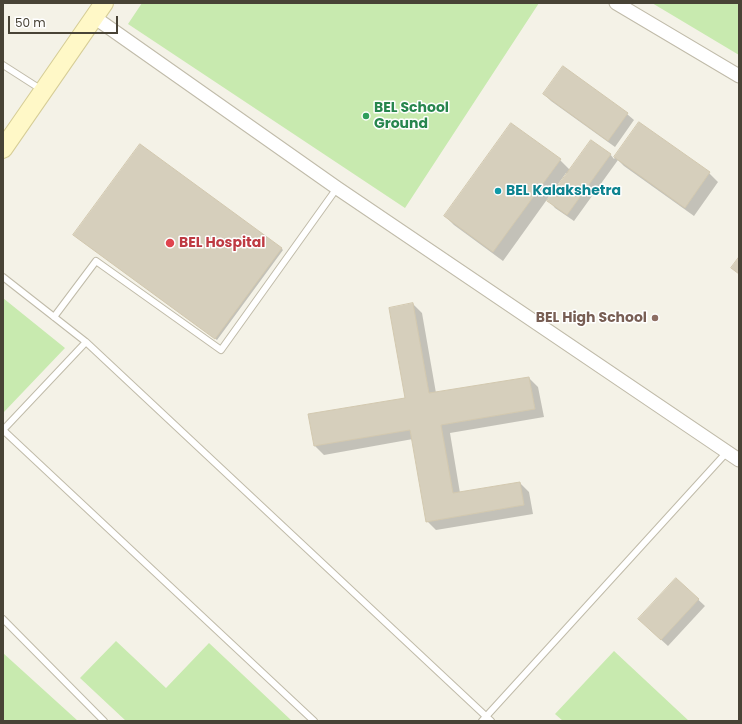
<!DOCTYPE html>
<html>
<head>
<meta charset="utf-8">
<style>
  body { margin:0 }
  #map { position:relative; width:742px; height:724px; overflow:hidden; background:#f4f2e7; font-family:Poppins,sans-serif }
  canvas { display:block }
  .frame { position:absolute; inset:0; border:4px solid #484336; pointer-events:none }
  .scale { position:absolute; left:8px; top:16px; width:110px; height:18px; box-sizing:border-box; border:2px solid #484336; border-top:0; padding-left:5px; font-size:12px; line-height:14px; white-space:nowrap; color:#484336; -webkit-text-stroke:3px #fff; paint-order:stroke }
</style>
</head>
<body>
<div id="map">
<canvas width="742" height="724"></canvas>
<div class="frame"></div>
<div class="scale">50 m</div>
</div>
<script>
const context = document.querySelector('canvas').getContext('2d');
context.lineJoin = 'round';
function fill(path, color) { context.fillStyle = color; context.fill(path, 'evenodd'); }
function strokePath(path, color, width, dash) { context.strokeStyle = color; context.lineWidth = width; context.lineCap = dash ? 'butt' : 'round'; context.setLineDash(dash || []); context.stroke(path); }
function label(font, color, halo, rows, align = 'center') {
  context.font = font + ' Poppins,sans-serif'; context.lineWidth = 3; context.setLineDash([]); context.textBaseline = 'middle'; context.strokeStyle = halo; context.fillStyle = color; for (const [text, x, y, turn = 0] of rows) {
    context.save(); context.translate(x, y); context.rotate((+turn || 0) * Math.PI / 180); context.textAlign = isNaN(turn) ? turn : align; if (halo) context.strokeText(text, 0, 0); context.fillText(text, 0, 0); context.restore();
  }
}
const green = new Path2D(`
  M 142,3 L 539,3 L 405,208 L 128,24 Z
  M 652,3 L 739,3 L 739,55 Z
  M 3,298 L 65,348 L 3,413 Z
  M 116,641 L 166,688 L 209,643 L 292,721 L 126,721 L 80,678 Z
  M 614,651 L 689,721 L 563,721 L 555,714 Z
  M 3,653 L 78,721 L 3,721 Z`);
const shadow = new Path2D(`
  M 544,94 L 627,114 L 634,120 L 615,147 L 551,101 Z
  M 639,123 L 709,173 L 718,182 L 694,216 L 624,166 L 618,160 L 574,221 L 555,208 L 549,201 L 568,174 L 566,173 L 503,261 L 454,225 L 445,216 L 560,160 L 570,170 L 610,154 L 614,159 Z
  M 76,237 L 281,248 L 283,250 L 217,340 Z
  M 413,304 L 422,313 L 436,393 L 529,378 L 538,387 L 544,417 L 450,433 L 460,493 L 520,483 L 529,492 L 533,514 L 436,530 L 427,521 L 413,439 L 324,455 L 315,446 L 406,398 Z
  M 676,579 L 705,606 L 668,646 L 646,626 Z`);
const building = new Path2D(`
  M 563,66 L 628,113 L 608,141 L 543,94 Z
  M 639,122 L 710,172 L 685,208 L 614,157 Z
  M 511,123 L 561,159 L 493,252 L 444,216 Z
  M 591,140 L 611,154 L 567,215 L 547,201 Z
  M 140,144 L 282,248 L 215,339 L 73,235 Z
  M 739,257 L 739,274 L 731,268 Z
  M 413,303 L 429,393 L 529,377 L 535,409 L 441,425 L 453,493 L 520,482 L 524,505 L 426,522 L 410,430 L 314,446 L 308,414 L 405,398 L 389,308 Z
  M 676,578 L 699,599 L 661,640 L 638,619 Z`);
const lane = new Path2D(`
  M 3,65 L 42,90
  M 3,277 L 86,342 L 491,721
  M 54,317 L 96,261 L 221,350 L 337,188
  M 3,430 L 314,721
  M 3,430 L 86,342
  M 3,619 L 104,721
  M 482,721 L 727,452`);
const street = new Path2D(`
  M 616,3 L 739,76
  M 94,17 L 337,188 L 739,460`);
const secondary = new Path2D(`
  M 3,149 L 104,3`);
const markers = [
  [366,116,4,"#2e9e5b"],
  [498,191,4,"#0f9aa8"],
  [170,243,5,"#e0444e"],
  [655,318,4,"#8d6e63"]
];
const leisureNames = [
  ["BEL School",374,108],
  ["Ground",374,124]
];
const cultureNames = [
  ["BEL Kalakshetra",506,191]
];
const healthNames = [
  ["BEL Hospital",179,243]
];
const educationNames = [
  ["BEL High School",647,318]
];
fill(green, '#c8eaaf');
fill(shadow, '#0003');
fill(building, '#d6cfbc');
strokePath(building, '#d2c8af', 1);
strokePath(lane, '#c0bba9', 8);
strokePath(street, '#c0bba9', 15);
strokePath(secondary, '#d6cd96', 20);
strokePath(lane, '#fff', 6);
strokePath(street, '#fff', 13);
strokePath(secondary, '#fff8c7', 18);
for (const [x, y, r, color] of markers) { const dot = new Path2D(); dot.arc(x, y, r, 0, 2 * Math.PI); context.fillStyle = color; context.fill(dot); strokePath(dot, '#fff', 1.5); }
label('bold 14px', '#27864d', '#fff', leisureNames, 'left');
label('bold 14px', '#0d838f', '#fff', cultureNames, 'left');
label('bold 14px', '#be3a42', '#fff', healthNames, 'left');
label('bold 14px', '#785e54', '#fff', educationNames, 'right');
</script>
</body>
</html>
